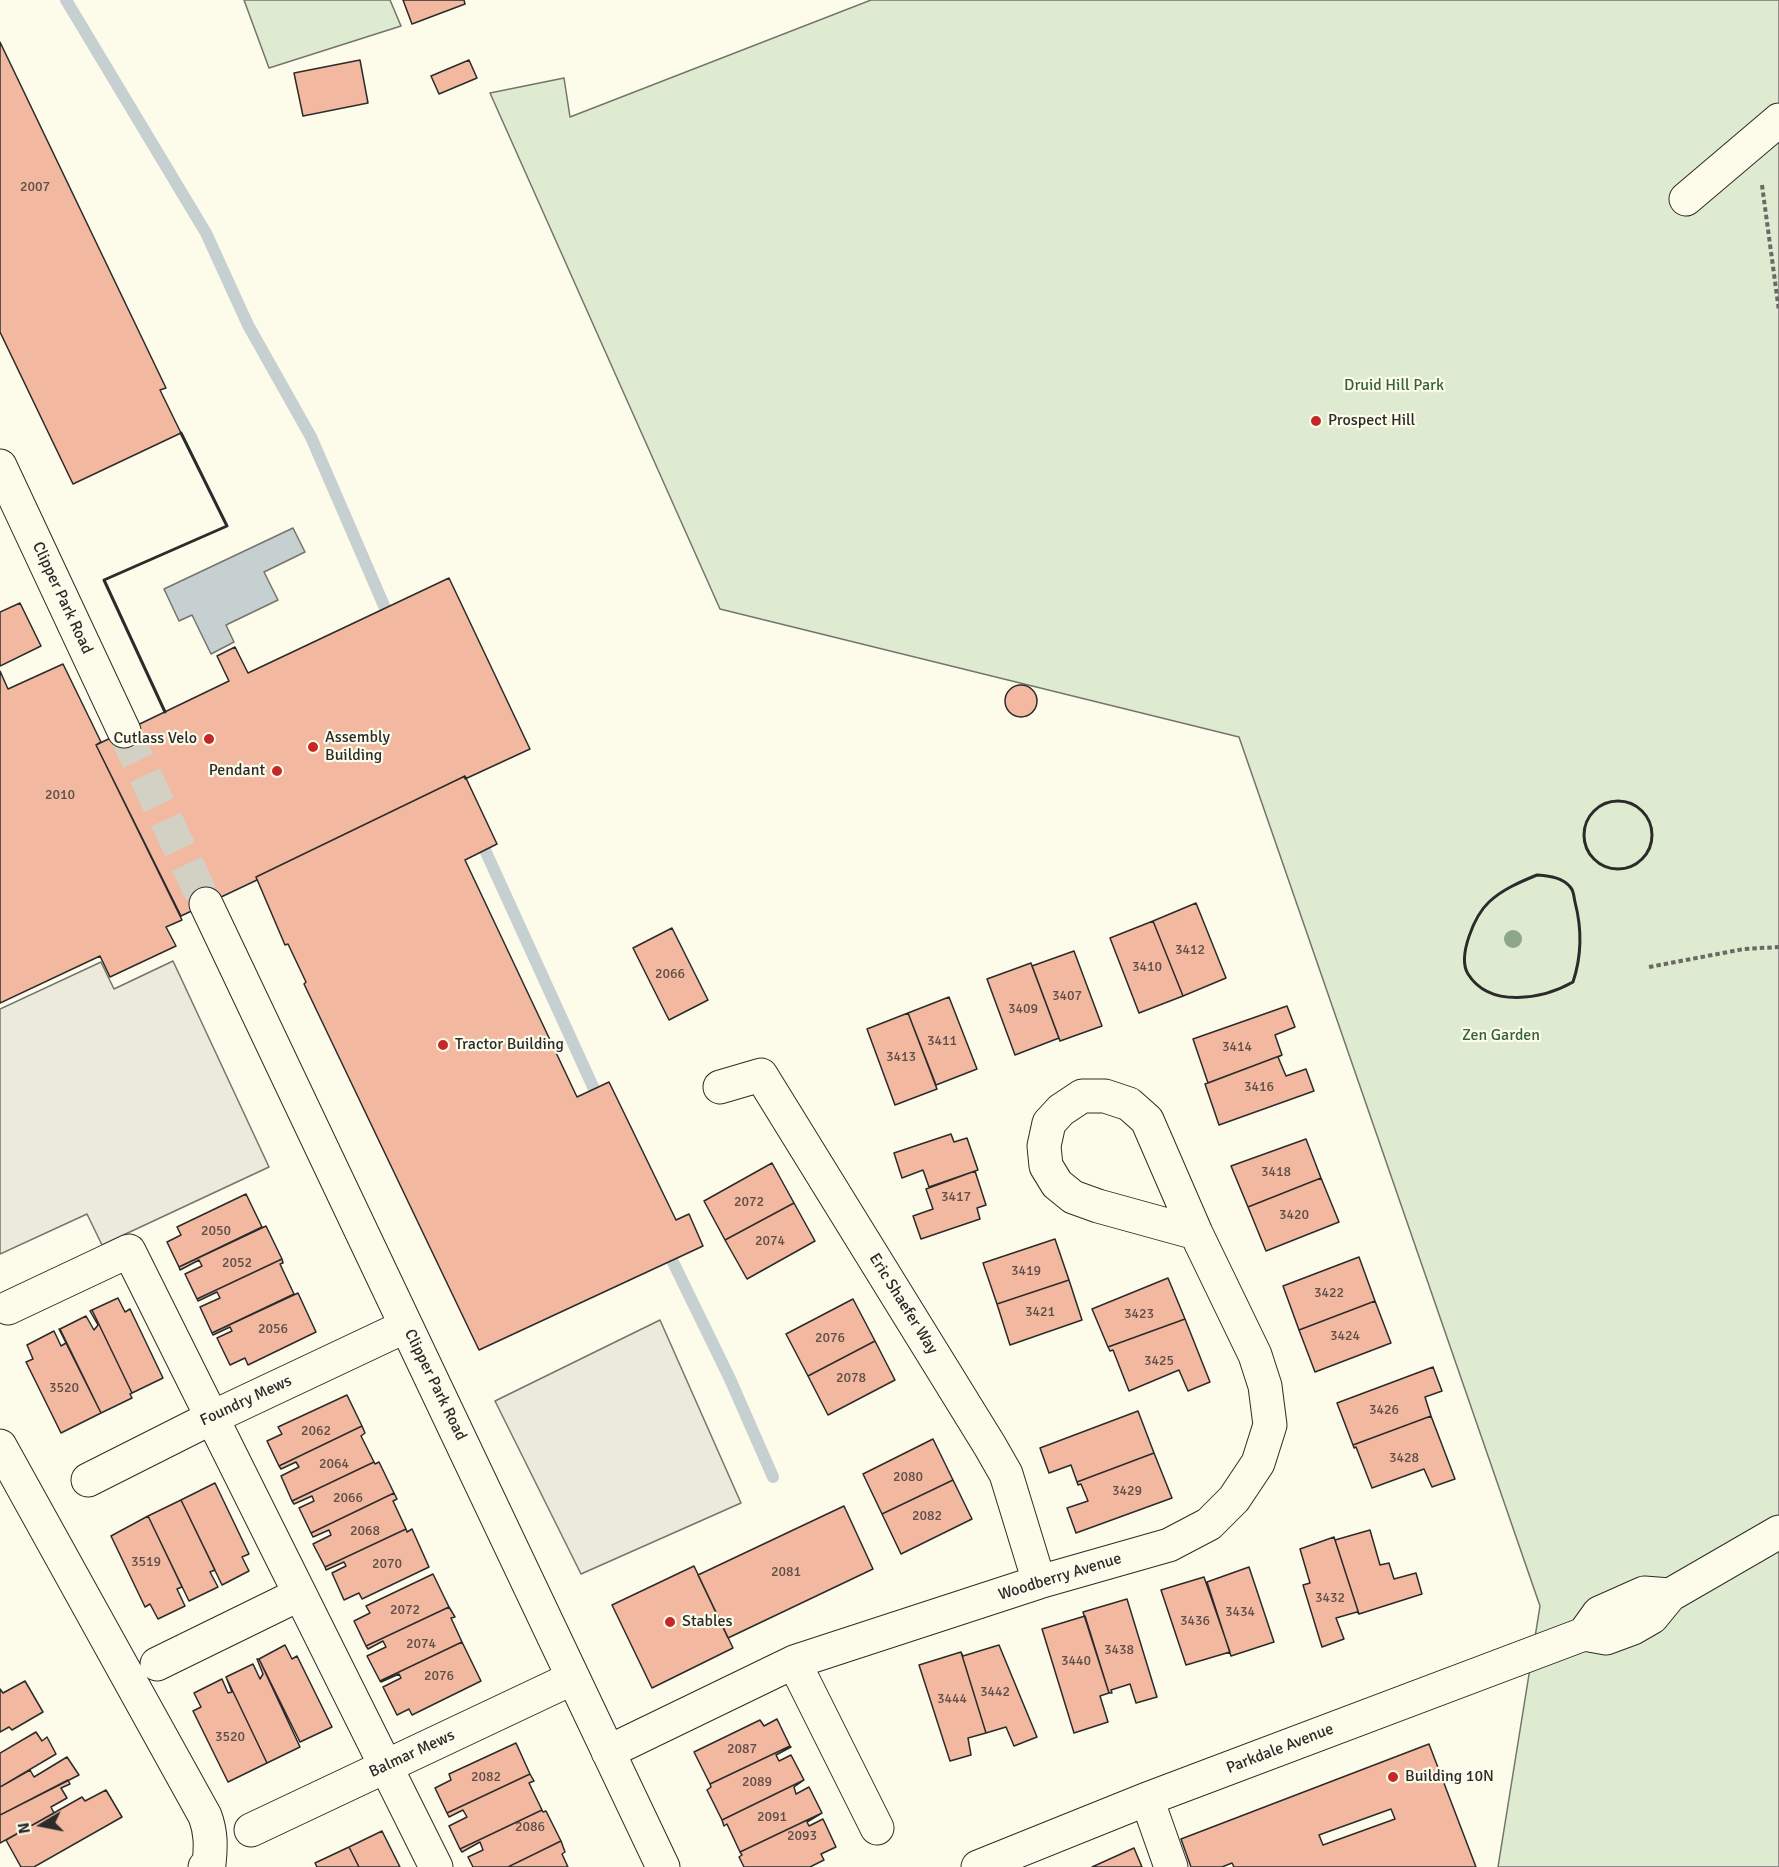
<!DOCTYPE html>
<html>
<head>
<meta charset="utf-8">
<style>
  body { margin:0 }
  #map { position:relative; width:1779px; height:1867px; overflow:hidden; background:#fdfbea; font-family:Signika,sans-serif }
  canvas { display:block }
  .north { position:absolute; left:12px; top:1795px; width:60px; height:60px; -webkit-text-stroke:4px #fdfbea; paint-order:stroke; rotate:260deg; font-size:16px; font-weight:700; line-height:24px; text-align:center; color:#2b2b2b }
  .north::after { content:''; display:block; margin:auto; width:21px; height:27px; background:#2b2b2b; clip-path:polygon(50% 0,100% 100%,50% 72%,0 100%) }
</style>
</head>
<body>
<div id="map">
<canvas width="1779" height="1867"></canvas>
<div class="north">N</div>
</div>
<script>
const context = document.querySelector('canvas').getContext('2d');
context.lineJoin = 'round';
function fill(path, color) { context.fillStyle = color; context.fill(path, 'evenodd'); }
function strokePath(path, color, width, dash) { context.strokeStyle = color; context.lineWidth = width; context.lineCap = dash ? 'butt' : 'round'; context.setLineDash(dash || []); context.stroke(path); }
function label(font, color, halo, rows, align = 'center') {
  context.font = font + ' Signika,sans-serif'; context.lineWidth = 4.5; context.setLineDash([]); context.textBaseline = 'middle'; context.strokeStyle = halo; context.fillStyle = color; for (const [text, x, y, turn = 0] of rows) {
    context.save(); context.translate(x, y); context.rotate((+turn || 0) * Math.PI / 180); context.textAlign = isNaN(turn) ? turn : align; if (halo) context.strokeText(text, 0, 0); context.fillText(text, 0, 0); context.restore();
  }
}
const green = new Path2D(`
  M 244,0 L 390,0 L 401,26 L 269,68 Z
  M 871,0 L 1779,0 L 1779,1867 L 1498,1867 L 1540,1606 L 1239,737 L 720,609 L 490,93 L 564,78 L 570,117 Z`);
const parking = new Path2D(`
  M 173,961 L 269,1167 L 102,1245 L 87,1214 L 0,1254 L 0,1009 L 101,962 L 114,989 Z
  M 660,1320 L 741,1503 L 581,1574 L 495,1401 Z`);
const water = new Path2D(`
  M 293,528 L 305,552 L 264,572 L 278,600 L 226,625 L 234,642 L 211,654 L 192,615 L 179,621 L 164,589 Z`);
const stream = new Path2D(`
  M 66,0 L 206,233 L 248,325 L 311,437 L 385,608
  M 485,850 L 594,1089
  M 672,1260 L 730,1379 L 773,1477`);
const building = new Path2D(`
  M 403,0 L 464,0 L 465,4 L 412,24 Z
  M 0,42 L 166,388 L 160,390 L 181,433 L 73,484 L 0,332 Z
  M 360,60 L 368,103 L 303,116 L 294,73 Z
  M 469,60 L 477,78 L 439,94 L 431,76 Z
  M 449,578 L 530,749 L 465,779 L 465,776 L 256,877 L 257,880 L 181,916 L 96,745 L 229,681 L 217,656 L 235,647 L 248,673 Z
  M 20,603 L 41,646 L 0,666 L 0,612 Z
  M 63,664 L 101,742 L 96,745 L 182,920 L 166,927 L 176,946 L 110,977 L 100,956 L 0,1003 L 0,671 L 8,689 Z
  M1005 701a16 16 0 1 1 32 0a16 16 0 1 1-32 0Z
  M 465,776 L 497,844 L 465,860 L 577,1097 L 609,1082 L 676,1220 L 689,1214 L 703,1246 L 479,1350 L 304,984 L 306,982 L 288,944 L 285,945 L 256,877 Z
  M 1196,903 L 1226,978 L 1183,996 L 1153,921 Z
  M 1153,921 L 1183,996 L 1139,1013 L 1110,938 Z
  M 672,928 L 708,1000 L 669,1020 L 633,948 Z
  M 1074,951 L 1102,1026 L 1060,1041 L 1032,966 Z
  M 1031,963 L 1059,1038 L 1015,1055 L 987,979 Z
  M 949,997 L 977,1069 L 936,1085 L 908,1013 Z
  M 1287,1006 L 1295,1027 L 1275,1035 L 1282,1055 L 1208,1083 L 1193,1039 Z
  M 908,1013 L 937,1089 L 895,1105 L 867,1029 Z
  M 1282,1055 L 1278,1057 L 1286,1076 L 1306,1069 L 1314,1091 L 1219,1125 L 1205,1084 Z
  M 951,1134 L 954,1142 L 967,1138 L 978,1170 L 929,1187 L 923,1170 L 902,1178 L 894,1153 Z
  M 1306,1139 L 1321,1178 L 1248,1207 L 1231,1166 Z
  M 772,1163 L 794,1203 L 725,1240 L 704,1201 Z
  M 975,1171 L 986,1205 L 977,1208 L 980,1219 L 921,1239 L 913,1216 L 933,1209 L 926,1189 Z
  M 1321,1178 L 1339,1222 L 1266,1251 L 1248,1207 Z
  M 246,1194 L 262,1227 L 179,1267 L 167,1242 L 181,1235 L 177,1227 Z
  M 794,1203 L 815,1241 L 747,1279 L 725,1240 Z
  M 266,1226 L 282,1259 L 197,1299 L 185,1274 L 202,1266 L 199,1260 L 180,1270 L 179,1267 Z
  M 1055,1239 L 1069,1280 L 997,1304 L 983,1263 Z
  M 1359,1257 L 1375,1301 L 1299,1330 L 1283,1286 Z
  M 282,1259 L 283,1263 L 280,1264 L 294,1294 L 212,1333 L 200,1307 L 220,1298 L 217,1292 L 198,1301 L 197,1299 Z
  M 1168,1278 L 1185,1319 L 1108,1347 L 1092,1309 Z
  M 1069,1280 L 1082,1320 L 1010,1345 L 997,1304 Z
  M 298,1293 L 316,1332 L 248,1365 L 245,1358 L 230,1365 L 217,1338 L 232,1331 L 230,1327 L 213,1335 L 212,1333 Z
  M 118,1298 L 125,1312 L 130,1309 L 163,1378 L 132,1393 L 92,1310 Z
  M 853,1299 L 875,1341 L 808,1376 L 786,1334 Z
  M 1375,1301 L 1391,1343 L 1315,1372 L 1299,1330 Z
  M 92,1310 L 132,1393 L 130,1394 L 132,1398 L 101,1413 L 60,1329 L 86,1316 L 94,1330 L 98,1325 L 90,1311 Z
  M 1185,1319 L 1210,1382 L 1188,1391 L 1179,1370 L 1129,1391 L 1113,1350 L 1110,1351 L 1108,1347 Z
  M 59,1329 L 101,1413 L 61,1433 L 26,1362 L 33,1359 L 27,1345 L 54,1331 L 61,1346 L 66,1343 Z
  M 875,1341 L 895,1380 L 828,1415 L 808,1376 Z
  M 1433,1367 L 1442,1391 L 1425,1397 L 1431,1416 L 1353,1445 L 1337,1403 Z
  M 347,1395 L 362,1426 L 279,1466 L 267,1441 L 282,1434 L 278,1427 Z
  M 1138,1411 L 1154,1453 L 1077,1482 L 1071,1465 L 1049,1473 L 1040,1448 Z
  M 1431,1416 L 1455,1479 L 1432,1487 L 1424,1469 L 1372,1488 L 1356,1447 L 1354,1448 L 1353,1445 Z
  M 362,1426 L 365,1433 L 361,1436 L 374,1462 L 292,1501 L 281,1476 L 299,1467 L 296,1462 L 281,1469 L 279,1466 Z
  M 933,1439 L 953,1480 L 882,1514 L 863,1474 Z
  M 1154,1453 L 1172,1498 L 1076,1533 L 1067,1508 L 1088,1501 L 1081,1484 L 1078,1485 L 1077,1482 Z
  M 374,1462 L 375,1464 L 379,1462 L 394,1493 L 311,1533 L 299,1508 L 314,1501 L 312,1496 L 294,1504 L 292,1501 Z
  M 953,1480 L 972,1519 L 901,1554 L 882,1514 Z
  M 215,1483 L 249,1554 L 242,1557 L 249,1571 L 222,1585 L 181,1500 Z
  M 394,1493 L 397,1499 L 393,1501 L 406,1529 L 325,1567 L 313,1544 L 331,1535 L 329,1530 L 313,1537 L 311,1533 Z
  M 181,1500 L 215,1570 L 210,1572 L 218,1587 L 189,1601 L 148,1516 Z
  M 844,1506 L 873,1569 L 728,1638 L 698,1575 Z
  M 148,1516 L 182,1587 L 177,1589 L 185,1606 L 158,1619 L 150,1604 L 145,1607 L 111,1536 Z
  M 406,1529 L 407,1532 L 412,1529 L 429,1567 L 362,1599 L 359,1593 L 344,1600 L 332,1573 L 346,1566 L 344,1562 L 326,1570 L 325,1567 Z
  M 1370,1530 L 1380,1565 L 1389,1563 L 1394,1579 L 1416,1573 L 1422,1594 L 1359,1614 L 1335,1540 Z
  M 1334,1537 L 1359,1614 L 1357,1612 L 1336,1618 L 1344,1639 L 1322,1647 L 1303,1585 L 1310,1583 L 1300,1549 Z
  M 694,1566 L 733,1648 L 652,1688 L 612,1605 Z
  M 1249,1567 L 1274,1642 L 1231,1656 L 1207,1582 Z
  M 433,1574 L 449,1607 L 366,1646 L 354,1621 L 370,1613 L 366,1606 Z
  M 1204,1577 L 1230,1652 L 1186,1665 L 1161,1590 Z
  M 1127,1599 L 1157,1697 L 1136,1703 L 1130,1684 L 1111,1690 L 1112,1693 L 1109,1693 L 1083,1612 Z
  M 449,1607 L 455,1617 L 451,1618 L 462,1642 L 380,1681 L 367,1656 L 386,1647 L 383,1641 L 368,1649 L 366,1646 Z
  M 1085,1616 L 1109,1693 L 1100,1696 L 1108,1722 L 1074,1733 L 1042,1629 Z
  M 462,1642 L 481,1681 L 412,1715 L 409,1709 L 397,1715 L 383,1687 L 401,1678 L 399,1674 L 381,1682 L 380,1681 Z
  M 285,1645 L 292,1659 L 297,1656 L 332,1727 L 300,1742 L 259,1659 Z
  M 999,1645 L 1037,1737 L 1014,1746 L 1006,1727 L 986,1733 L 961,1652 L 963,1656 Z
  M 961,1652 L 986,1733 L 968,1738 L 971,1755 L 950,1761 L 919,1665 Z
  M 257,1659 L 259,1659 L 300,1747 L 267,1763 L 226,1677 L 253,1664 L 260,1679 L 263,1674 Z
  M 226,1677 L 267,1763 L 228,1782 L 193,1711 L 201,1707 L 194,1693 L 222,1679 L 228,1693 L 232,1692 Z
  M 25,1681 L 43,1712 L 12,1730 L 9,1727 L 0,1732 L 0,1689 L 3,1693 Z
  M 777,1719 L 790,1746 L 710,1784 L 694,1752 L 760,1720 L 764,1726 Z
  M 36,1732 L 42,1741 L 47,1737 L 56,1754 L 0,1787 L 0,1753 Z
  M 516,1743 L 530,1774 L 447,1813 L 435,1788 L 451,1780 L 449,1774 Z
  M 1429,1744 L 1476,1867 L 1234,1867 L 1232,1863 L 1222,1867 L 1191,1867 L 1181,1839 ZM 1391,1809 L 1395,1819 L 1323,1845 L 1319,1835 Z
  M 790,1746 L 791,1747 L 776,1755 L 779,1761 L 791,1755 L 804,1780 L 722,1820 L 707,1790 L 711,1787 L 710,1784 Z
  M 67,1757 L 79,1775 L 0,1815 L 0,1787 L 30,1770 L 34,1777 Z
  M 530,1774 L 534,1781 L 529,1783 L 542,1810 L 460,1849 L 449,1826 L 467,1817 L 463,1810 L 449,1817 L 447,1813 Z
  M 68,1780 L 70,1784 L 61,1788 L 67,1798 L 51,1807 L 54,1813 L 0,1843 L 0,1815 Z
  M 804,1780 L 794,1787 L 796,1794 L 809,1787 L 822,1813 L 740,1852 L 727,1824 L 724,1826 L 722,1820 Z
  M 106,1790 L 122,1817 L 34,1867 L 21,1867 L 6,1840 L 82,1797 L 85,1801 Z
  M 542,1810 L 543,1812 L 546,1811 L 561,1841 L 508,1867 L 473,1867 L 468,1857 L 483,1850 L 480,1842 L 462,1852 L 460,1849 Z
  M 822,1813 L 807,1822 L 809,1826 L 823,1819 L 836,1847 L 821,1854 L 824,1860 L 810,1867 L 744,1867 L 739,1857 L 742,1855 L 740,1852 Z
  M 382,1831 L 400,1867 L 359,1867 L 349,1847 Z
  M 561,1841 L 565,1852 L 562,1854 L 568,1867 L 508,1867 Z
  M 349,1847 L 359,1867 L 317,1867 L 315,1863 Z
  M 1134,1848 L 1142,1867 L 1092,1867 Z`);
const minorTunnel = new Path2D(`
  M 124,731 L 206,904`);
const path = new Path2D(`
  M 1762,185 L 1779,311
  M 1649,967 L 1744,949 L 1779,947`);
const minor = new Path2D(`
  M 1686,199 L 1779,120
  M 0,466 L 124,731
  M 206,904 L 663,1867
  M 720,1087 L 761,1075 L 990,1446 L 1006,1474 L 1039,1582
  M 8,1308 L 129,1251 L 436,1867
  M 0,1446 L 205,1816 C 211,1832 211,1846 209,1864 L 205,1867
  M 88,1480 L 213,1417 L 406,1326
  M 1584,1634 L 1599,1613 L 1644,1593 L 1670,1595 L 1779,1532
  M 1584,1634 L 1606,1638 L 1633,1628 L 1652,1617 L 1670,1595
  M 794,1662 L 877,1828
  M 157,1664 L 300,1594
  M 608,1752 L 794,1662 L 1039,1582 L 1169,1545 L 1209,1524 L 1234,1499 L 1258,1463 L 1270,1425 L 1265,1386 L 1255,1355 L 1196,1233 L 1147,1120 L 1129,1104 L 1105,1096 L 1082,1096 L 1061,1110 L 1049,1123 L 1044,1146 L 1046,1166 L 1057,1184 L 1073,1197 L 1098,1206 L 1196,1233
  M 1147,1799 L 1171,1867
  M 251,1830 L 573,1678
  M 978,1867 L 1147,1799 L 1584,1634`);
const wall = new Path2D(`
  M 165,712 L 104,580 L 227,526 L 181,433
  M1584 835a34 34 0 1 1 68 0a34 34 0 1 1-68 0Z
  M 1537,875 C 1549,876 1563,877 1571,888 C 1574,892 1574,898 1575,902 C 1582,929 1582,955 1573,982 C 1543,999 1490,1009 1468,974 C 1457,956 1475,915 1489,902 C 1503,889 1520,882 1537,875 Z`);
const trees = [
  [1513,939]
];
const markers = [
  [1316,421,6,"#c62828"],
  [209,739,6,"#c62828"],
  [313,747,6,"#c62828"],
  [277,771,6,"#c62828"],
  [443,1045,6,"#c62828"],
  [670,1622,6,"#c62828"],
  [1393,1777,6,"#c62828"]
];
const numberNames = [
  ["2007",35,187],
  ["2010",60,795],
  ["3412",1190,950],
  ["3410",1147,967],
  ["2066",670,974],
  ["3407",1067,996],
  ["3409",1023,1009],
  ["3411",942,1041],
  ["3414",1237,1047],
  ["3413",901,1057],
  ["3416",1259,1087],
  ["3418",1276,1172],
  ["3417",956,1197],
  ["2072",749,1202],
  ["3420",1294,1215],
  ["2050",216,1231],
  ["2074",770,1241],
  ["2052",237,1263],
  ["3419",1026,1271],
  ["3422",1329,1293],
  ["3421",1040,1312],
  ["3423",1139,1314],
  ["2056",273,1329],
  ["3424",1345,1336],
  ["2076",830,1338],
  ["3425",1159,1361],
  ["2078",851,1378],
  ["3520",64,1388],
  ["3426",1384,1410],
  ["2062",316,1431],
  ["3428",1404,1458],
  ["2064",334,1464],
  ["2080",908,1477],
  ["3429",1127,1491],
  ["2066",348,1498],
  ["2082",927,1516],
  ["2068",365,1531],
  ["3519",146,1562],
  ["2070",387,1564],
  ["2081",786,1572],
  ["3432",1330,1598],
  ["2072",405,1610],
  ["3434",1240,1612],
  ["3436",1195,1621],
  ["2074",421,1644],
  ["3438",1119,1650],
  ["3440",1076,1661],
  ["2076",439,1676],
  ["3442",995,1692],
  ["3444",952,1699],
  ["3520",230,1737],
  ["2087",742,1749],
  ["2082",486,1777],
  ["2089",757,1782],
  ["2091",772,1817],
  ["2086",530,1827],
  ["2093",802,1836]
];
const parkNames = [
  ["Druid Hill Park",1394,386],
  ["Zen Garden",1501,1036]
];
const poiNames = [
  ["Prospect Hill",1328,421],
  ["Assembly",325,738],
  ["Building",325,756],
  ["Cutlass Velo",197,739,"right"],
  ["Pendant",265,771,"right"],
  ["Tractor Building",455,1045],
  ["Stables",682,1622],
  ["Building 10N",1405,1777]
];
const streetNames = [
  ["Clipper Park Road",62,598,65],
  ["Eric Shaefer Way",903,1304,58],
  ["Clipper Park Road",435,1385,64],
  ["Foundry Mews",246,1401,-25],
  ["Woodberry Avenue",1060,1577,-17],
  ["Parkdale Avenue",1280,1749,-21],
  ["Balmar Mews",412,1754,-25]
];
fill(green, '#deebd1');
strokePath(green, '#74746e', 1.5);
fill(parking, '#eceadb');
strokePath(parking, '#74746e', 1.5);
fill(water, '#c7d0d0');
strokePath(water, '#74746e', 1.5);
strokePath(stream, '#c7d0d0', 12);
fill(building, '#f2b8a0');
strokePath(building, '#2b2b2b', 1.5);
strokePath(minorTunnel, '#d3d1c4', 33, [33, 16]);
strokePath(minor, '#2b2b2b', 35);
strokePath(path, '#6a6964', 4, [4.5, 3]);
strokePath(minor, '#fdfbea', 33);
strokePath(wall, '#2b2b2b', 3);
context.fillStyle = '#8ea78a';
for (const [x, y] of trees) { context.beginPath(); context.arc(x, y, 9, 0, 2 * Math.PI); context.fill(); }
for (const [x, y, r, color] of markers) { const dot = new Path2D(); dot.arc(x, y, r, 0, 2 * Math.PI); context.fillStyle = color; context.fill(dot); strokePath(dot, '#fdfbea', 2); }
label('14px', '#5d4e48', null, numberNames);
label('16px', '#34623c', '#fdfbea', parkNames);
label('16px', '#2b2b2b', '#fdfbea', poiNames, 'left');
label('16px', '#2b2b2b', '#fdfbea', streetNames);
</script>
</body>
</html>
